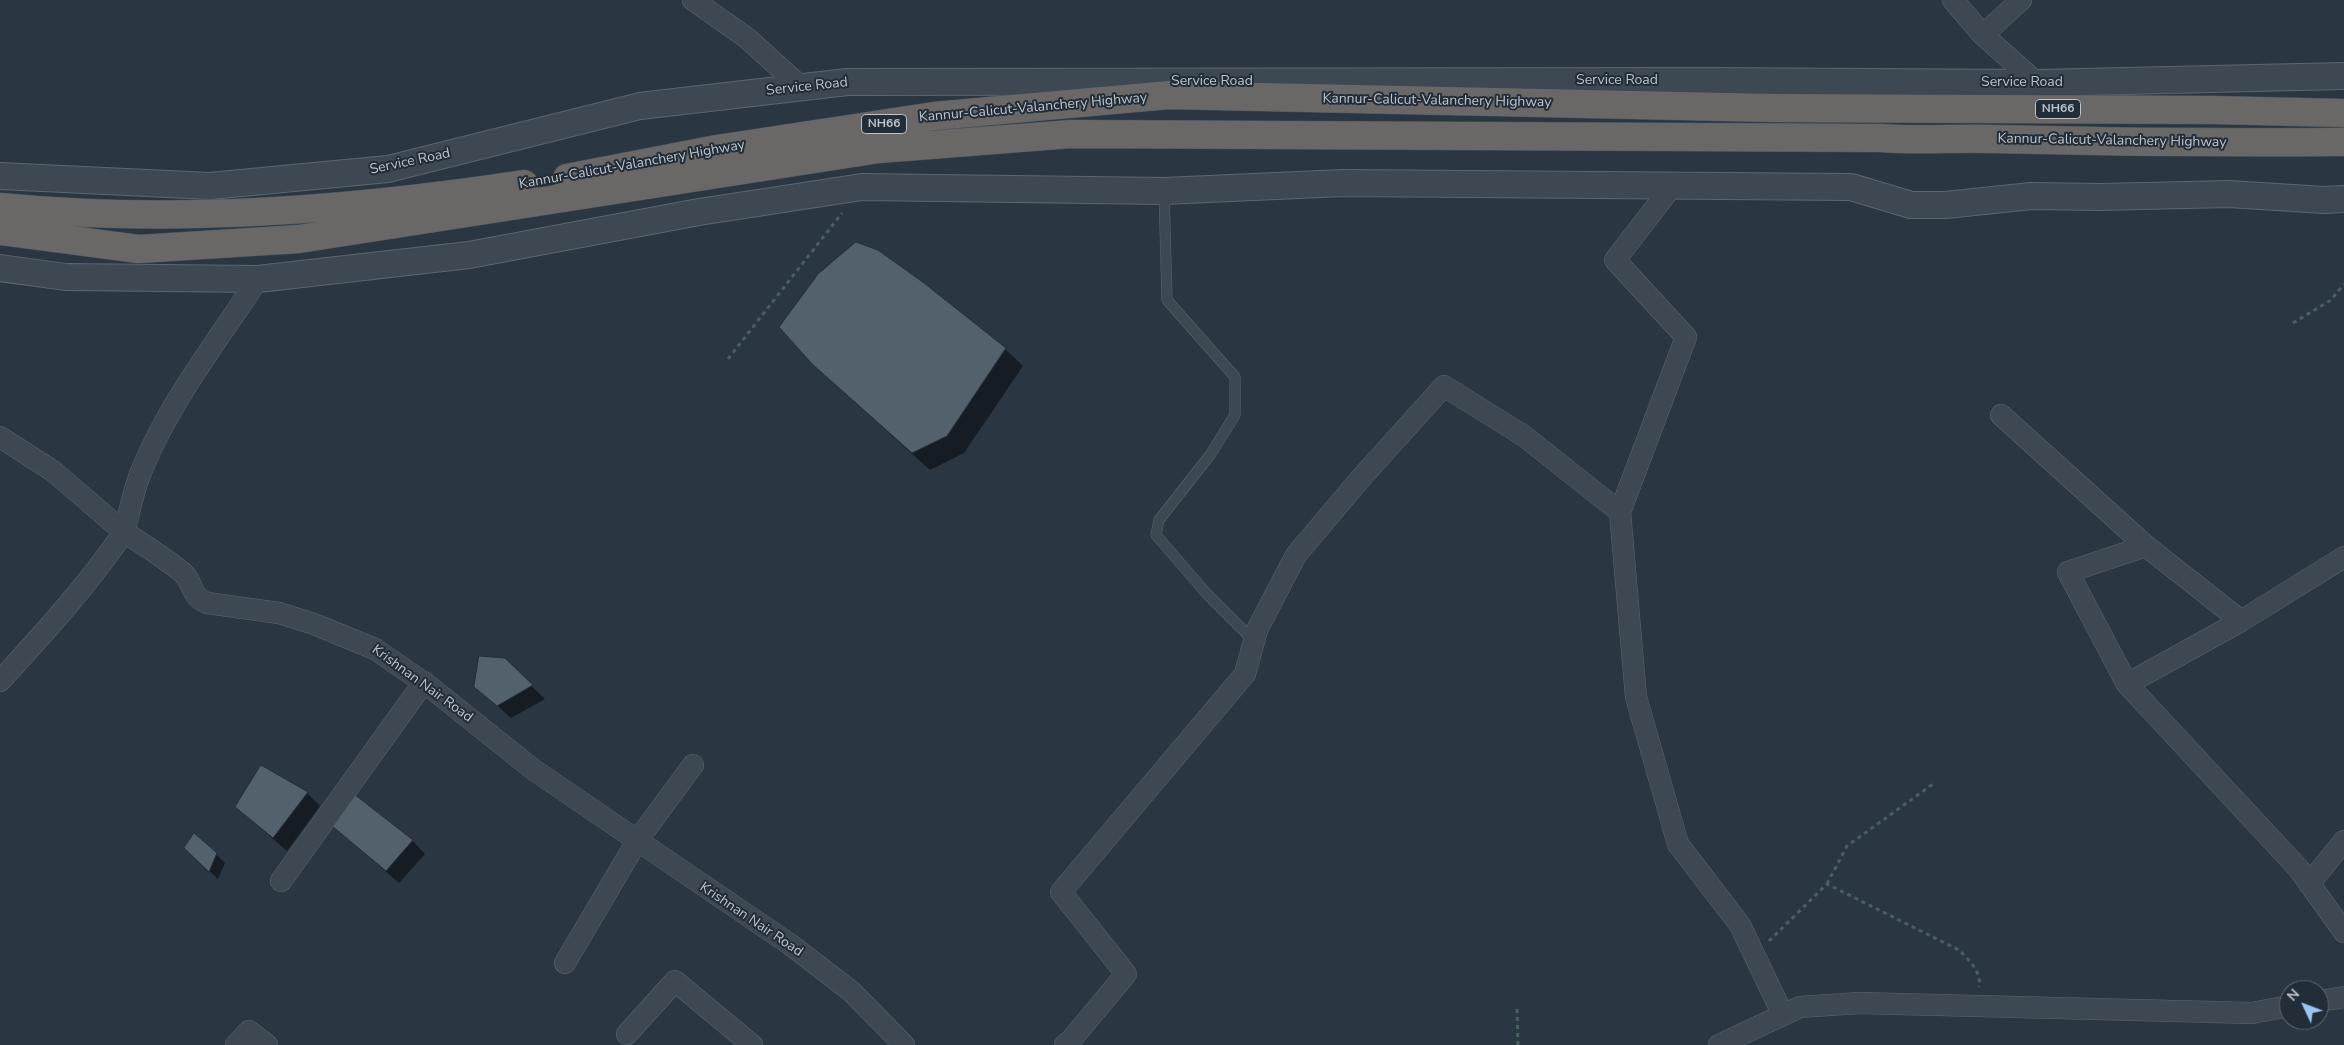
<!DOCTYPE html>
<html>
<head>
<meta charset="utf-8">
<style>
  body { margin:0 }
  #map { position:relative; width:2344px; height:1045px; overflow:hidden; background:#2a3642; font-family:"Nunito Sans",sans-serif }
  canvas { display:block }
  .north { position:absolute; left:2279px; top:980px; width:50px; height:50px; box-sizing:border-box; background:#222d38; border:1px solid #5f6973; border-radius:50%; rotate:313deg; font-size:14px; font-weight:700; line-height:20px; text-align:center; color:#bbc3cc }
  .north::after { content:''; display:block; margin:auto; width:18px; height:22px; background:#9bc4f1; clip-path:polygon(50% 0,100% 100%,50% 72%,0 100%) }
</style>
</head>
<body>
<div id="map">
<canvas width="2344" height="1045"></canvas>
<div class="north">N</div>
</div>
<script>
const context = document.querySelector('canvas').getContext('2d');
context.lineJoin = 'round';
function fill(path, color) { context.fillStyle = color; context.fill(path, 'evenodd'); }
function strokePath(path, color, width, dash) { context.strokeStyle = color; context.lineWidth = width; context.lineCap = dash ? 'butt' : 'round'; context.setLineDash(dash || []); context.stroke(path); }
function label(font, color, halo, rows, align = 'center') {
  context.font = font + ' "Nunito Sans",sans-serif'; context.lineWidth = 4; context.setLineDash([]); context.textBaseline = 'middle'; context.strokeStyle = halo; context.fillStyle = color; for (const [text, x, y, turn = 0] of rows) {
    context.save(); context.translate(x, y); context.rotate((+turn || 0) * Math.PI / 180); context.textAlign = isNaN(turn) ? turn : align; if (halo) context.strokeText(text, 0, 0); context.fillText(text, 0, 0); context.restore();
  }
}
const shadow = new Path2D(`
  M 924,284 L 1005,349 L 1023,366 L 964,453 L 930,470 L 831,381 Z
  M 504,659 L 545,699 L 511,718 L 475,686 Z
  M 307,793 L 320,806 L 287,851 L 236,807 Z
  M 333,826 L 412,840 L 425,854 L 399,883 Z
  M 216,854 L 225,863 L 218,879 L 194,857 Z`);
const building = new Path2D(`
  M 856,242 L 878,250 L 924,283 L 1006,348 L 947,436 L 912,453 L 812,364 L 779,327 L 818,274 Z
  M 479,656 L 505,658 L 533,685 L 497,706 L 474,687 Z
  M 261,765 L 308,792 L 273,838 L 235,807 Z
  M 354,794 L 413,840 L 386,871 L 332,826 Z
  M 194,833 L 217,853 L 209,872 L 184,848 Z`);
const path = new Path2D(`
  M 2293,323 L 2331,300 L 2344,284
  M 728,359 L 842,213
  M 1827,884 L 1847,846 L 1933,784
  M 1769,941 L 1827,884 L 1959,950 C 1969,960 1982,972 1979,987
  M 1517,1009 L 1518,1045`);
const service = new Path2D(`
  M 1164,191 L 1167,300 L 1235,377 L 1235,415 L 1210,455 L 1159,520 L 1156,535 L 1207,594 L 1254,641`);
const minor = new Path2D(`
  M 693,0 L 747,38 L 801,87
  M 1953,0 L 1983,35 L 2037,83
  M 1983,35 L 2021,0
  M 258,279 C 216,343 164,409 138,480 C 132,497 129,515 124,532 C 144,545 165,558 183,573 C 194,583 189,595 207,603 L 279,613 L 314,624 L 375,649 L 430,687 L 534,770 L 791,945 L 852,992 L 904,1045
  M 2001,415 L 2146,546
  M 0,437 L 53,471 L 124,532 C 87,586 44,633 0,681
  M 1620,512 L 1636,697 L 1678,844 L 1740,925 L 1783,1015
  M 2344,557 L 2241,621 L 2146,546 L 2068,572 L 2127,684 L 2299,869 L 2344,932
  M 2127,684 L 2241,621
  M 281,881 L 424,682
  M 2309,884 L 2344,841
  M 565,963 L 637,841 L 693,765
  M 2319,1001 L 2344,997
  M 627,1034 L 675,981 L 752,1045
  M 236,1045 L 249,1031 L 267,1045
  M 1065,1045 L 1071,1040 L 1126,974 L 1061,892 L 1245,674 L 1257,630 L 1296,555 L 1361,478 L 1444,386 L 1524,436 L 1620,512 L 1686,337 L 1615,260 L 1673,185
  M 1719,1045 L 1800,1007 L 1859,1003 L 2252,1013 L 2289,1006`);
const tertiary = new Path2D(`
  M 0,176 L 210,186 L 388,169 L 640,106 L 847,82 L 1706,81 L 2037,83 L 2344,76
  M 0,268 L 66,277 L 258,279 L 469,255 L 699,212 L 862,187 L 1164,191 L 1343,183 L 1851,187 L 1911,205 L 1946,205 L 2031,196 L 2099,197 L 2229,194 L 2324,200 L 2344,199`);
const trunk = new Path2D(`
  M 567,178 L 717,149 L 934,116 L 1169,95 L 1773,108 L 2213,110 L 2344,113
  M 0,207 C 175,224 351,210 524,184
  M 0,231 L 139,249 L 299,239 L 879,149 L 1071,134 L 1881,138 C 1918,141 1954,138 1991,139 C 2109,142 2226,143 2344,142`);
const shields = [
  [2058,109,45],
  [884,124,45]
];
const shieldNames = [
  ["NH66",2058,109],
  ["NH66",884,124]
];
const streetNames = [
  ["Service Road",1617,81],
  ["Service Road",1212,82],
  ["Service Road",2022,83],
  ["Service Road",807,87,-6],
  ["Kannur-Calicut-Valanchery Highway",1437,101,1],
  ["Kannur-Calicut-Valanchery Highway",1033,108,-5],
  ["Kannur-Calicut-Valanchery Highway",2112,141,1],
  ["Service Road",410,162,-12],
  ["Kannur-Calicut-Valanchery Highway",632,165,-10],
  ["Krishnan Nair Road",422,684,36],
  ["Krishnan Nair Road",751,920,34]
];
fill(shadow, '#0007');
fill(building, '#53616d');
strokePath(building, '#252f3a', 1);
strokePath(service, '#5c6670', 11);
strokePath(minor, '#5c6670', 22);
strokePath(tertiary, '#5c6670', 28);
strokePath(trunk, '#49535d', 29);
strokePath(path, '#4a5f60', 3, [4, 4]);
strokePath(service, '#3e4852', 10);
strokePath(minor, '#3e4852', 21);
strokePath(tertiary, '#3e4852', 26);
strokePath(trunk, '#6a6867', 28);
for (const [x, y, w] of shields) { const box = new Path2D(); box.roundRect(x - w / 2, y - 9.5, w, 19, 4); context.fillStyle = '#222d38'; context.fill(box); strokePath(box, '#bbc3cc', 1); }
label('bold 12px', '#bbc3cc', null, shieldNames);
label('14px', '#bbc3cc', '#222d38', streetNames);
</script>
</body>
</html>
